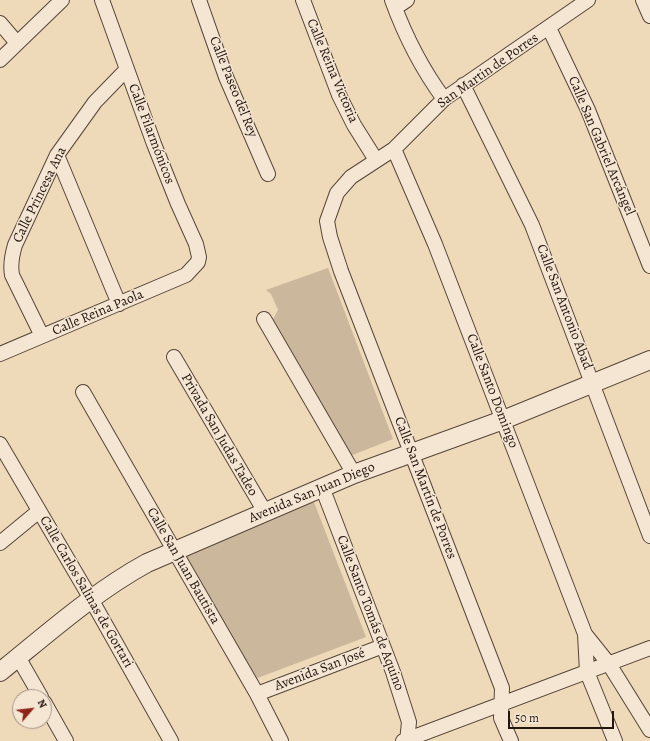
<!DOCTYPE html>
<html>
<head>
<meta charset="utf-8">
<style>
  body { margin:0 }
  #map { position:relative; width:650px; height:741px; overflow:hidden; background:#eed9b9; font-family:Alegreya,serif }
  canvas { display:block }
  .north { position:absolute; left:12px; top:689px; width:40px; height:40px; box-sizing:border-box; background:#f4e6d2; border:1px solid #a09284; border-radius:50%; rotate:62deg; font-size:11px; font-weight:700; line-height:16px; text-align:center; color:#23150f }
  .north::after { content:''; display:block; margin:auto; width:14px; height:18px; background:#8f2418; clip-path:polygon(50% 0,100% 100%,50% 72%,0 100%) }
  .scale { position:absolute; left:508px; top:711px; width:106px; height:18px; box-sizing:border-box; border:2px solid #23150f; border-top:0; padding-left:5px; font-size:12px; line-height:14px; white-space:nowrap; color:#23150f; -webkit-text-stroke:3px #f4e6d2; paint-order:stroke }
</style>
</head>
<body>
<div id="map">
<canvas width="650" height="741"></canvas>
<div class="north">N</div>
<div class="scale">50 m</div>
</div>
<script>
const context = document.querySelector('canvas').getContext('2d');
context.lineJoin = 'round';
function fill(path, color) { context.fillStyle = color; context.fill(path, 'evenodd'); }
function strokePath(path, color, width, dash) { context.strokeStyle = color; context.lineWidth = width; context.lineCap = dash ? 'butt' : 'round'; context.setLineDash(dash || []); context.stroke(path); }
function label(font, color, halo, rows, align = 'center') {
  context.font = font + ' Alegreya,serif'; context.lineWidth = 3; context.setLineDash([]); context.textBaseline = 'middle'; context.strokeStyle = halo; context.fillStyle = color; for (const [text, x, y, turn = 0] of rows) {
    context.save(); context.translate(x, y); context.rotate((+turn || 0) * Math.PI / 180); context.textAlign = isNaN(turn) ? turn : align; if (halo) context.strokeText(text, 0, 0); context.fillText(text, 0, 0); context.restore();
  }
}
const green = new Path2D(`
  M 328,268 L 393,439 L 350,456 L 273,319 L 278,310 L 271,294 L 266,290 Z
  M 312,497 L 366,637 L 255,679 L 182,552 Z`);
const minor = new Path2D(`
  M 199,0 L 226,77 L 268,174
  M 303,0 L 339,95 L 354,125 L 376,160
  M 392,0 C 405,36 422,69 444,99
  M 643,0 L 650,16
  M 395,8 L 407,0
  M 0,23 L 17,43
  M 549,28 L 588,110 L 650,266
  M 0,60 L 62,0
  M 463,85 L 532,225 L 650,536
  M 394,149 L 435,244 L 585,634 L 587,672 L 615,741
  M 57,155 L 119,304
  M 264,319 L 354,474
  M 42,336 L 12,275 C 10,264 12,255 15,245 L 57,155 L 95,102 L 127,69
  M 0,354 L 186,275 L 198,262 L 199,257 L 196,244 L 178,204 L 154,144 L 102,0
  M 174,357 L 265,512
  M 83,392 L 257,694 L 281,741
  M 0,444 L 91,599 L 171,741
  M 322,487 L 393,672 L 409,722 L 407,741
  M 0,543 L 39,511
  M 585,634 L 609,664 L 650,730
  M 18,657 L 41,697
  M 257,694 L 383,646
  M 44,702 L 66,741
  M 403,741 L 650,648
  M 511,741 L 501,718 L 502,688 L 341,271 L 330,237 L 327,221 L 337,193 L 351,177 L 394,149 L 444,99 L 588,0`);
const tertiary = new Path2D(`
  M 0,672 C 47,634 94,592 147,563 L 354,474 L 503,420 L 650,360`);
const streetNames = [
  ["Calle Reina Victoria",332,71,67],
  ["San Martin de Porres",488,71,-35],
  ["Calle Paseo del Rey",233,87,68],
  ["Calle Filarmónicos",151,134,69],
  ["Calle San Gabriel Arcángel",601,146,67],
  ["Calle Princesa Ana",40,195,-64],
  ["Calle San Antonio Abad",564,307,69],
  ["Calle Reina Paola",98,313,-23],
  ["Calle Santo Domingo",492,391,69],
  ["Privada San Judas Tadeo",219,435,60],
  ["Calle San Martín de Porres",425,488,69],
  ["Avenida San Juan Diego",312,493,-23],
  ["Calle San Juan Bautista",183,566,60],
  ["Calle Carlos Salinas de Gortari",86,592,60],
  ["Calle Santo Tomás de Aquino",370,613,69],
  ["Avenida San José",320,670,-21]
];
fill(green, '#cbb89c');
strokePath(minor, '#56463a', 16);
strokePath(tertiary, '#56463a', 20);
strokePath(minor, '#f4e6d2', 14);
strokePath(tertiary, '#f4e6d2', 18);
label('14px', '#23150f', '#f4e6d2', streetNames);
</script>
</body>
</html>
